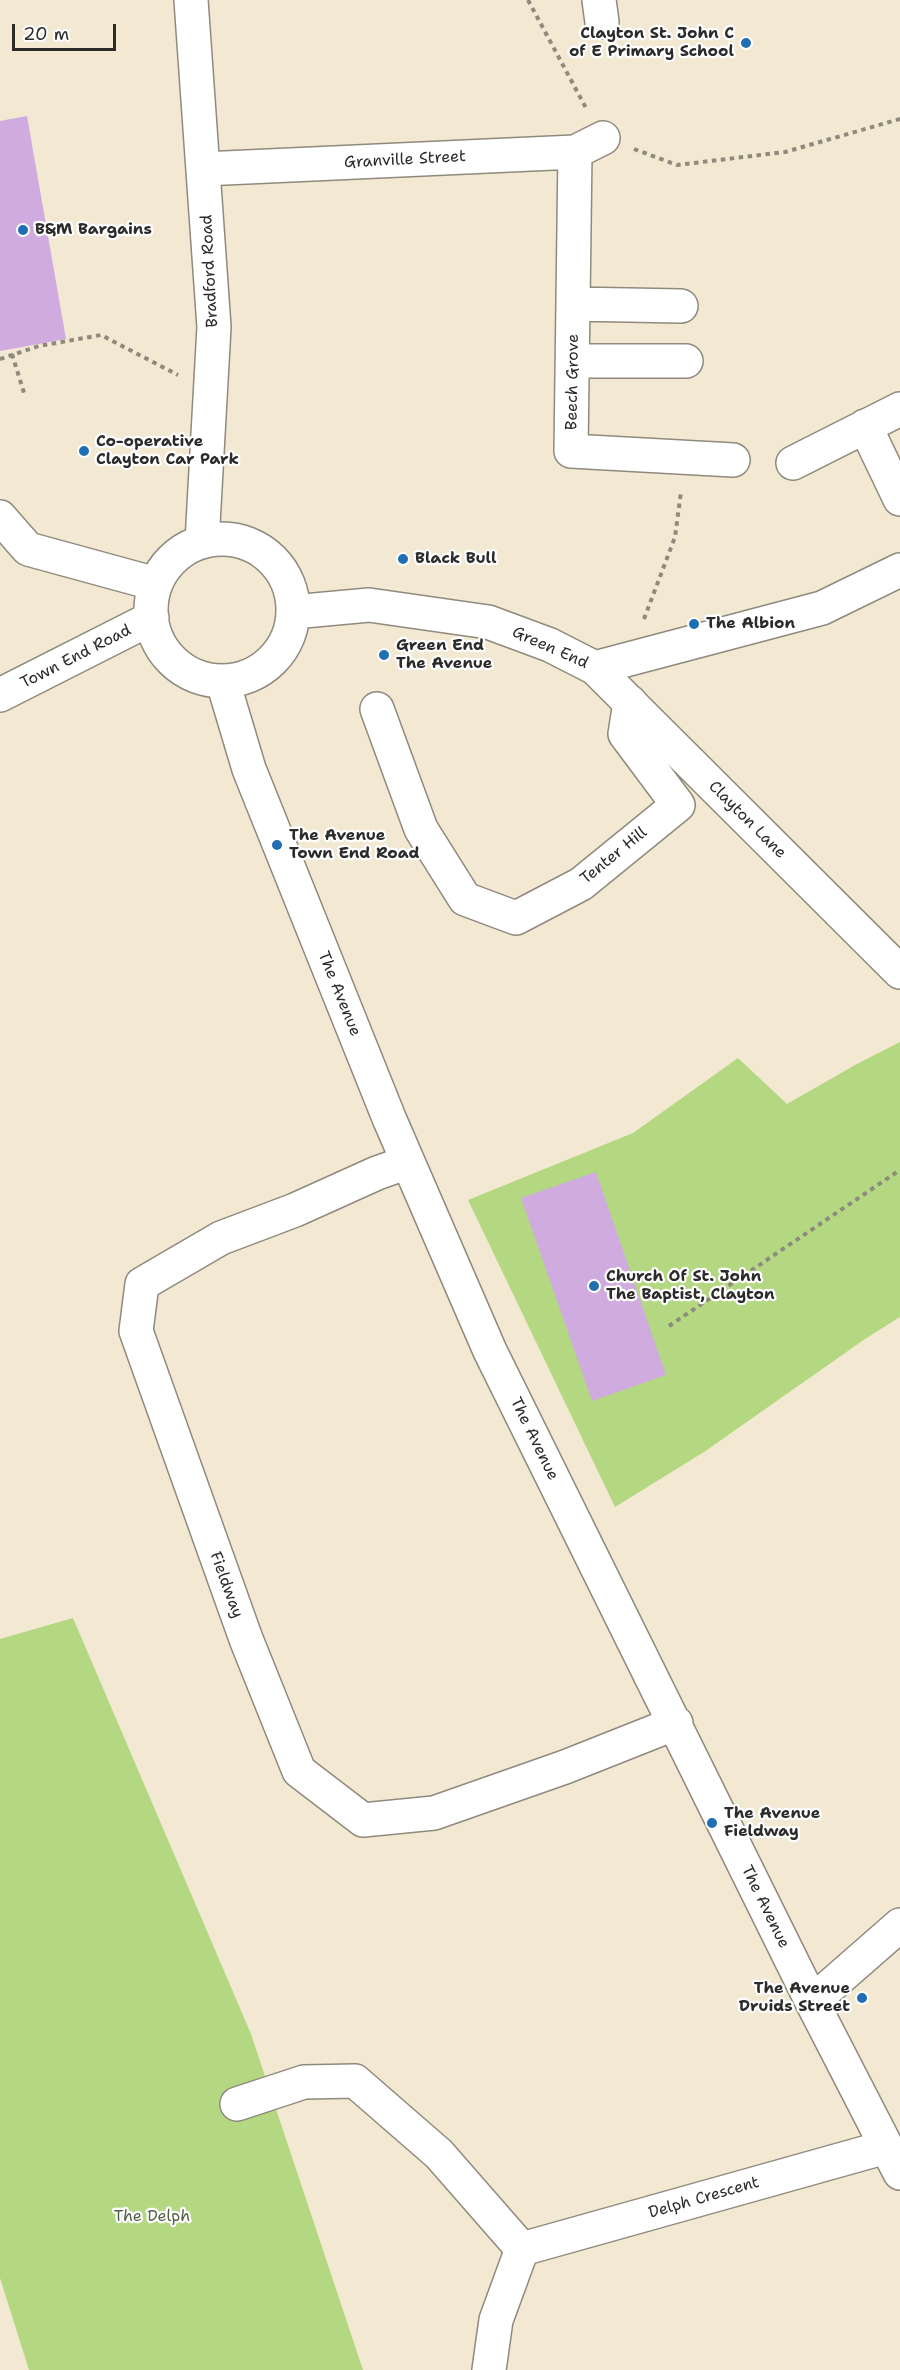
<!DOCTYPE html>
<html>
<head>
<meta charset="utf-8">
<style>
  body { margin:0 }
  #map { position:relative; width:900px; height:2370px; overflow:hidden; background:#f3e8d1; font-family:"Shantell Sans",sans-serif }
  canvas { display:block }
  .scale { position:absolute; left:12px; top:24px; width:104px; height:27px; box-sizing:border-box; border:3px solid #2b2b2b; border-top:0; padding-left:8px; font-size:18px; line-height:21px; white-space:nowrap; color:#2b2b2b; -webkit-text-stroke:4px #fff; paint-order:stroke }
</style>
</head>
<body>
<div id="map">
<canvas width="900" height="2370"></canvas>
<div class="scale">20 m</div>
</div>
<script>
const context = document.querySelector('canvas').getContext('2d');
context.lineJoin = 'round';
function fill(path, color) { context.fillStyle = color; context.fill(path, 'evenodd'); }
function strokePath(path, color, width, dash) { context.strokeStyle = color; context.lineWidth = width; context.lineCap = dash ? 'butt' : 'round'; context.setLineDash(dash || []); context.stroke(path); }
function label(font, color, halo, rows, align = 'center') {
  context.font = font + ' "Shantell Sans",sans-serif'; context.lineWidth = 4.5; context.setLineDash([]); context.textBaseline = 'middle'; context.strokeStyle = halo; context.fillStyle = color; for (const [text, x, y, turn = 0] of rows) {
    context.save(); context.translate(x, y); context.rotate((+turn || 0) * Math.PI / 180); context.textAlign = isNaN(turn) ? turn : align; if (halo) context.strokeText(text, 0, 0); context.fillText(text, 0, 0); context.restore();
  }
}
const green = new Path2D(`
  M 900,1042 L 900,1317 L 865,1339 L 704,1452 L 615,1507 L 468,1200 L 633,1133 L 738,1058 L 787,1104 L 855,1065 Z
  M 73,1618 L 251,2034 L 363,2370 L 29,2370 L 0,2278 L 0,1639 Z`);
const building = new Path2D(`
  M 27,116 L 66,339 L 0,351 L 0,121 Z
  M 596,1172 L 666,1375 L 592,1401 L 521,1198 Z`);
const path = new Path2D(`
  M 528,0 L 586,108
  M 634,149 L 677,165 L 785,152 L 900,119
  M 12,354 L 24,393
  M 0,359 L 39,346 L 101,335 L 178,375
  M 644,619 L 675,537 L 681,492
  M 669,1326 L 900,1170`);
const minor = new Path2D(`
  M 191,0 L 214,327 L 202,542
  M 599,0 L 602,22
  M 575,152 L 571,451 L 733,460
  M 203,169 L 575,152 L 603,138
  M 574,304 L 681,306
  M 573,361 L 686,361
  M 865,426 L 900,499
  M 793,463 L 900,409
  M 0,517 L 28,549 L 156,584
  M151 610a71 71 0 1 1 142 0a71 71 0 1 1-142 0Z
  M 293,612 L 369,605 L 488,622 L 550,645 L 595,668 L 900,972
  M 595,668 L 822,608 L 900,570
  M 223,682 L 249,769 L 389,1118 L 490,1351 L 812,2002 L 900,2173
  M 0,695 L 152,618
  M 377,709 L 421,829 L 465,899 L 516,918 L 581,884 L 678,805 L 625,734 L 630,702
  M 408,1162 L 377,1173 L 295,1210 L 221,1238 L 142,1284 L 136,1331 L 246,1639 L 299,1771 L 363,1820 L 434,1813 L 565,1767 L 676,1723
  M 812,2002 L 900,1925
  M 237,2104 L 304,2082 L 355,2081 L 439,2154 L 522,2249 L 886,2147
  M 489,2370 L 496,2320 L 522,2249`);
const markers = [
  [746,43,6,"#1f6fb2"],
  [23,230,6,"#1f6fb2"],
  [84,451,6,"#1f6fb2"],
  [403,559,6,"#1f6fb2"],
  [694,624,6,"#1f6fb2"],
  [384,655,6,"#1f6fb2"],
  [277,845,6,"#1f6fb2"],
  [594,1286,6,"#1f6fb2"],
  [712,1823,6,"#1f6fb2"],
  [862,1998,6,"#1f6fb2"]
];
const poiNames = [
  ["Clayton St. John C",734,34,"right"],
  ["of E Primary School",734,52,"right"],
  ["B&M Bargains",35,230],
  ["Co-operative",96,442],
  ["Clayton Car Park",96,460],
  ["Black Bull",415,559],
  ["The Albion",706,624],
  ["Green End",396,646],
  ["The Avenue",396,664],
  ["The Avenue",289,836],
  ["Town End Road",289,854],
  ["Church Of St. John",606,1277],
  ["The Baptist, Clayton",606,1295],
  ["The Avenue",724,1814],
  ["Fieldway",724,1832],
  ["The Avenue",850,1989,"right"],
  ["Druids Street",850,2007,"right"]
];
const streetNames = [
  ["Granville Street",405,160,-3],
  ["Bradford Road",210,271,-93],
  ["Beech Grove",573,382,-89],
  ["Green End",550,648,24],
  ["Town End Road",76,657,-27],
  ["Clayton Lane",747,820,45],
  ["Tenter Hill",614,856,-39],
  ["The Avenue",339,994,68],
  ["The Avenue",534,1439,64],
  ["Fieldway",226,1585,70],
  ["The Avenue",765,1907,64],
  ["Delph Crescent",704,2198,-16]
];
const parkNames = [
  ["The Delph",152,2217]
];
fill(green, '#b3d881');
fill(building, '#d0abe0');
strokePath(minor, '#8f8a7e', 36);
strokePath(path, '#8f8a7e', 4, [4.5, 4.5]);
strokePath(minor, '#fff', 33);
for (const [x, y, r, color] of markers) { const dot = new Path2D(); dot.arc(x, y, r, 0, 2 * Math.PI); context.fillStyle = color; context.fill(dot); strokePath(dot, '#fff', 2); }
label('bold 16px', '#2b2b2b', '#fff', poiNames, 'left');
label('16px', '#2b2b2b', '#fff', streetNames);
label('16px', '#545f45', '#fff', parkNames);
</script>
</body>
</html>
